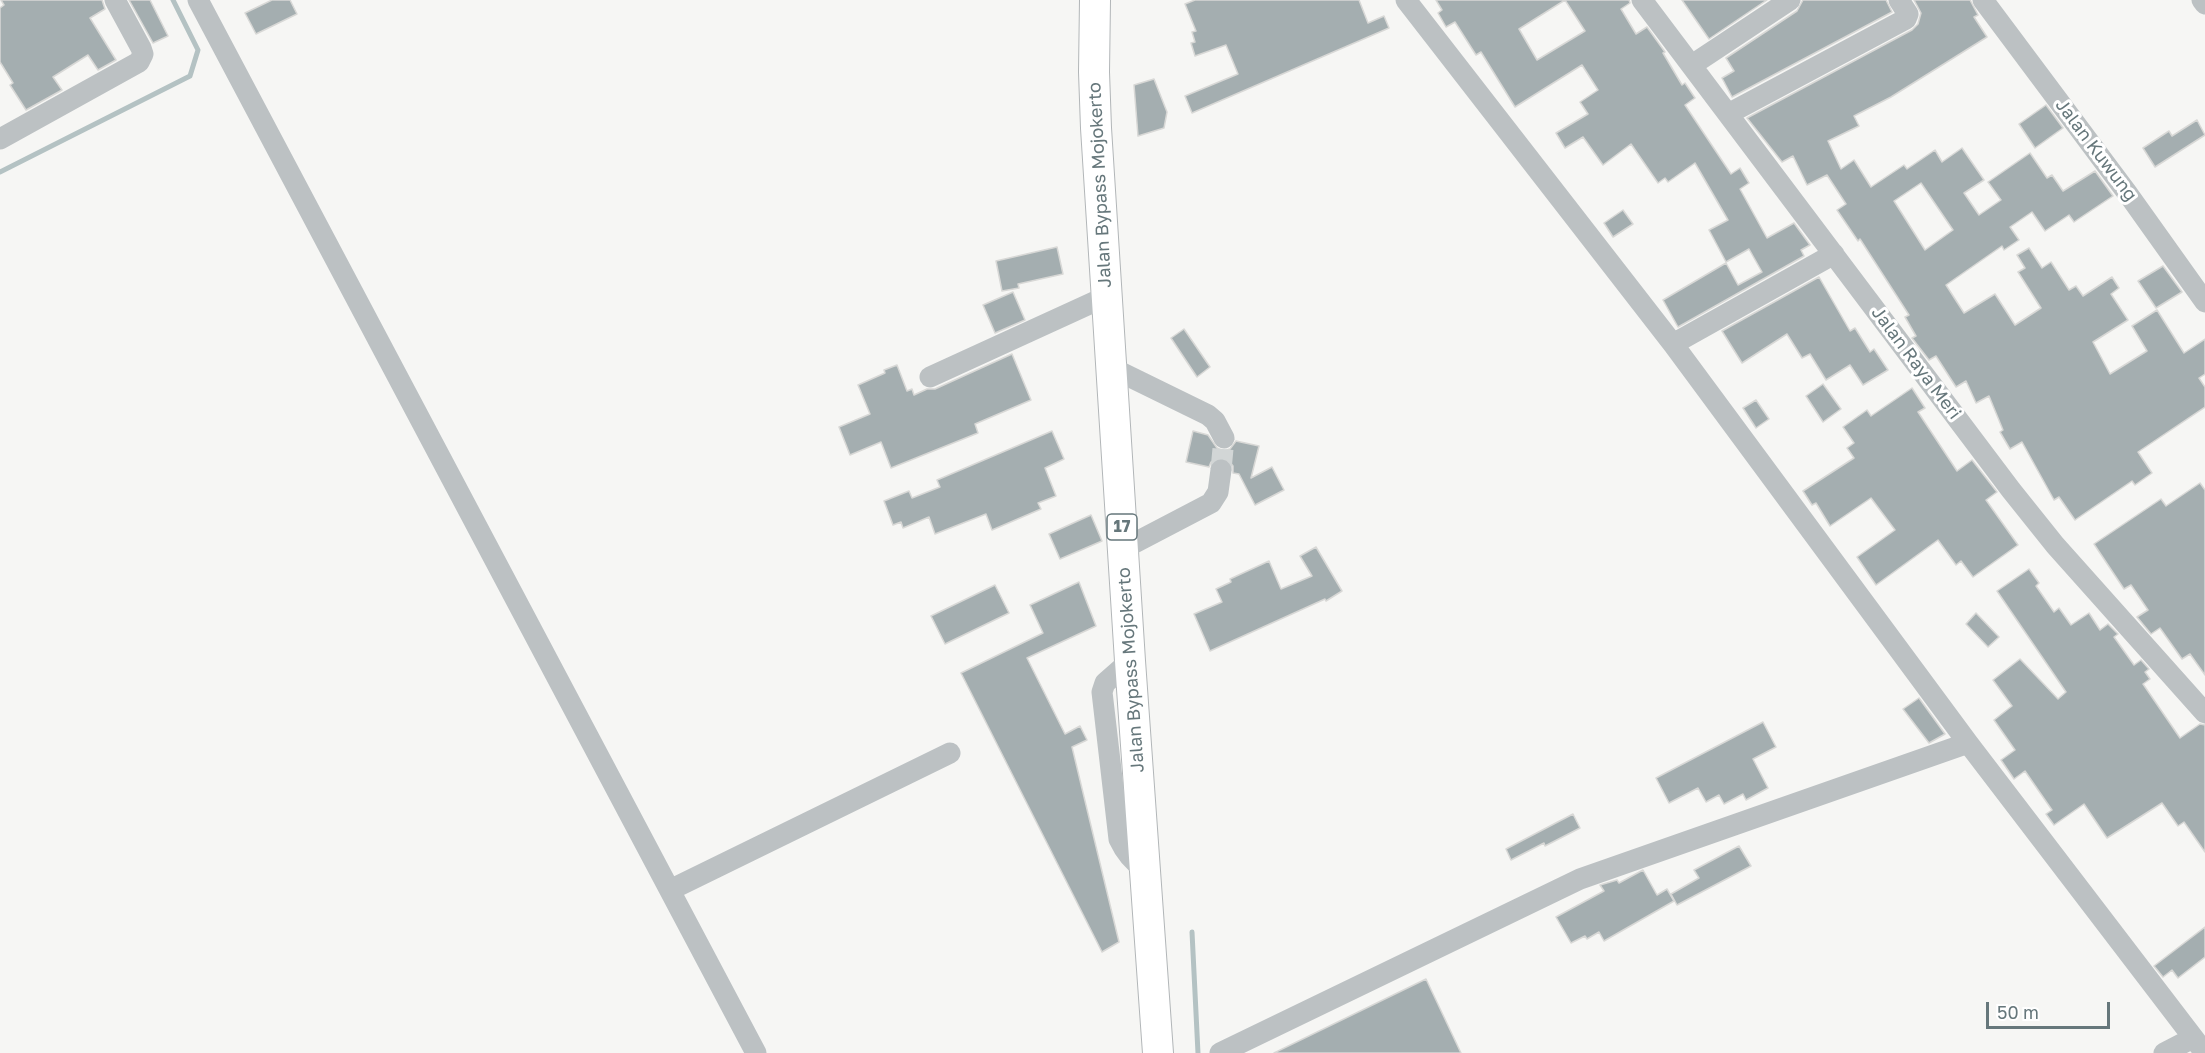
<!DOCTYPE html>
<html>
<head>
<meta charset="utf-8">
<style>
  body { margin:0 }
  #map { position:relative; width:2205px; height:1053px; overflow:hidden; background:#f6f6f4; font-family:"Golos Text",sans-serif }
  canvas { display:block }
  .scale { position:absolute; left:1986px; top:1002px; width:124px; height:27px; box-sizing:border-box; border:3px solid #66777b; border-top:0; padding-left:8px; font-size:18px; line-height:21px; white-space:nowrap; color:#66777b; -webkit-text-stroke:4px #fff; paint-order:stroke }
</style>
</head>
<body>
<div id="map">
<canvas width="2205" height="1053"></canvas>
<div class="scale">50 m</div>
</div>
<script>
const context = document.querySelector('canvas').getContext('2d');
context.lineJoin = 'round';
function strokePath(path, color, width, dash) { context.strokeStyle = color; context.lineWidth = width; context.lineCap = dash ? 'butt' : 'round'; context.setLineDash(dash || []); context.stroke(path); }
function fill(path, color) { context.fillStyle = color; context.fill(path, 'evenodd'); }
function label(font, color, halo, rows, align = 'center') {
  context.font = font + ' "Golos Text",sans-serif'; context.lineWidth = 6; context.setLineDash([]); context.textBaseline = 'middle'; context.strokeStyle = halo; context.fillStyle = color; for (const [text, x, y, turn = 0] of rows) {
    context.save(); context.translate(x, y); context.rotate((+turn || 0) * Math.PI / 180); context.textAlign = isNaN(turn) ? turn : align; if (halo) context.strokeText(text, 0, 0); context.fillText(text, 0, 0); context.restore();
  }
}
const stream = new Path2D(`
  M 0,172 L 190,76 L 198,50 L 173,0
  M 1192,932 L 1198,1053`);
const building = new Path2D(`
  M 1,0 L 102,0 L 105,9 L 90,18 L 116,60 L 98,70 L 88,55 L 53,77 L 62,90 L 26,110 L 10,85 L 13,83 L 0,62 L 0,8 L 4,5 Z
  M 129,0 L 150,0 L 168,36 L 153,43 Z
  M 272,0 L 290,0 L 297,14 L 256,34 L 245,13 Z
  M 1195,0 L 1359,0 L 1368,23 L 1384,16 L 1389,28 L 1192,113 L 1185,96 L 1238,74 L 1226,45 L 1195,56 L 1191,43 L 1195,42 L 1192,32 L 1196,31 L 1185,4 Z
  M 1436,0 L 1565,0 L 1519,29 L 1537,60 L 1585,31 L 1565,0 L 1629,0 L 1630,3 L 1621,9 L 1636,34 L 1647,27 L 1665,52 L 1663,53 L 1682,85 L 1685,83 L 1695,98 L 1685,105 L 1731,174 L 1740,168 L 1749,183 L 1740,189 L 1767,238 L 1794,223 L 1810,245 L 1801,250 L 1804,256 L 1678,327 L 1663,300 L 1726,263 L 1738,285 L 1762,272 L 1749,249 L 1726,262 L 1709,230 L 1728,220 L 1695,163 L 1668,182 L 1665,178 L 1658,183 L 1631,144 L 1603,165 L 1583,137 L 1565,148 L 1556,133 L 1588,114 L 1580,102 L 1598,90 L 1582,65 L 1515,107 L 1481,52 L 1476,55 L 1455,22 L 1446,27 L 1438,13 L 1442,10 Z
  M 1682,0 L 1767,0 L 1709,39 Z
  M 1803,0 L 1886,0 L 1892,12 L 1732,97 L 1722,78 L 1734,71 L 1726,58 L 1797,11 Z
  M 1914,0 L 1970,0 L 1978,15 L 1974,17 L 1987,37 L 1891,97 L 1854,116 L 1859,126 L 1828,141 L 1841,169 L 1854,160 L 1871,187 L 1904,165 L 1907,169 L 1935,150 L 1942,162 L 1962,148 L 1984,180 L 1964,193 L 1979,215 L 2001,200 L 1988,182 L 2030,153 L 2047,178 L 2052,175 L 2063,191 L 2095,171 L 2113,196 L 2074,222 L 2069,215 L 2045,231 L 2032,212 L 2010,227 L 2019,240 L 2004,250 L 2002,246 L 1946,285 L 1964,313 L 1995,294 L 2015,325 L 2041,308 L 2018,272 L 2025,268 L 2017,255 L 2029,248 L 2042,268 L 2051,262 L 2069,290 L 2076,286 L 2083,296 L 2112,277 L 2119,288 L 2111,294 L 2128,320 L 2093,342 L 2110,374 L 2147,351 L 2132,326 L 2157,310 L 2184,353 L 2205,339 L 2205,374 L 2199,378 L 2205,387 L 2205,407 L 2138,452 L 2152,473 L 2135,485 L 2132,481 L 2075,520 L 2059,497 L 2054,500 L 2022,442 L 2010,449 L 2000,432 L 2003,430 L 1989,396 L 1976,403 L 1966,381 L 1956,387 L 1936,356 L 1929,360 L 1912,338 L 1916,336 L 1905,317 L 1909,315 L 1860,239 L 1858,241 L 1837,210 L 1846,204 L 1827,175 L 1807,185 L 1793,156 L 1782,162 L 1747,118 L 1912,30 L 1918,24 L 1921,13 ZM 1921,183 L 1953,230 L 1925,250 L 1894,201 Z
  M 1154,79 L 1167,112 L 1164,128 L 1138,136 L 1134,85 Z
  M 2046,105 L 2063,128 L 2035,148 L 2019,124 Z
  M 2197,120 L 2205,135 L 2155,167 L 2143,148 L 2169,131 L 2172,136 Z
  M 1623,210 L 1633,224 L 1613,237 L 1604,223 Z
  M 1057,247 L 1063,274 L 1018,284 L 1019,288 L 1002,291 L 996,261 Z
  M 2163,266 L 2182,292 L 2156,308 L 2138,281 Z
  M 1819,277 L 1850,331 L 1855,328 L 1870,352 L 1874,349 L 1888,370 L 1863,385 L 1850,365 L 1826,380 L 1810,354 L 1802,358 L 1787,334 L 1742,363 L 1722,331 Z
  M 1013,292 L 1025,320 L 995,333 L 983,305 Z
  M 1184,329 L 1210,367 L 1197,377 L 1171,338 Z
  M 1012,354 L 1031,400 L 975,424 L 978,433 L 891,468 L 881,442 L 850,455 L 839,427 L 870,414 L 858,385 L 885,373 L 884,370 L 897,365 L 907,391 L 912,389 L 914,395 L 927,389 L 935,389 Z
  M 1823,384 L 1841,409 L 1823,422 L 1806,396 Z
  M 1912,388 L 1925,408 L 1918,412 L 1957,471 L 1972,460 L 1997,492 L 1986,500 L 2018,545 L 1973,577 L 1961,561 L 1956,565 L 1938,540 L 1876,585 L 1857,557 L 1895,530 L 1871,498 L 1830,526 L 1816,503 L 1812,505 L 1803,491 L 1854,458 L 1847,448 L 1854,443 L 1843,427 L 1867,410 L 1871,416 Z
  M 1756,400 L 1769,419 L 1756,428 L 1743,408 Z
  M 1052,431 L 1064,459 L 1045,468 L 1056,496 L 1038,503 L 1041,509 L 992,530 L 986,514 L 935,534 L 929,517 L 903,528 L 901,522 L 893,525 L 884,501 L 909,491 L 912,498 L 940,487 L 937,480 Z
  M 1193,431 L 1208,435 L 1217,448 L 1223,451 L 1230,449 L 1236,441 L 1259,446 L 1251,478 L 1272,467 L 1284,490 L 1255,505 L 1239,474 L 1233,473 L 1233,466 L 1228,460 L 1217,458 L 1211,462 L 1209,467 L 1186,462 Z
  M 2200,483 L 2205,490 L 2205,675 L 2190,654 L 2182,659 L 2160,628 L 2151,634 L 2137,617 L 2148,610 L 2131,585 L 2124,589 L 2094,544 L 2161,499 L 2166,506 Z
  M 1091,515 L 1102,541 L 1060,559 L 1049,534 Z
  M 1316,547 L 1342,591 L 1326,601 L 1325,599 L 1210,651 L 1194,614 L 1222,602 L 1216,589 L 1231,582 L 1230,579 L 1269,561 L 1281,589 L 1312,576 L 1300,556 Z
  M 2029,569 L 2039,583 L 2036,586 L 2054,612 L 2059,608 L 2071,625 L 2089,613 L 2100,630 L 2108,624 L 2118,634 L 2114,637 L 2134,665 L 2141,660 L 2149,669 L 2145,672 L 2150,679 L 2143,684 L 2180,738 L 2200,724 L 2205,725 L 2205,852 L 2184,822 L 2178,826 L 2162,803 L 2107,838 L 2084,804 L 2054,825 L 2046,814 L 2052,810 L 2025,771 L 2014,779 L 2001,760 L 2015,750 L 1994,720 L 2012,706 L 1993,680 L 2020,659 L 2058,699 L 2066,692 L 1997,591 Z
  M 1079,582 L 1096,626 L 1027,658 L 1065,734 L 1080,726 L 1087,740 L 1072,747 L 1119,942 L 1102,952 L 961,673 L 1043,633 L 1030,605 Z
  M 995,585 L 1009,613 L 945,644 L 931,616 Z
  M 1976,613 L 1999,637 L 1988,647 L 1966,624 Z
  M 1919,698 L 1945,734 L 1929,743 L 1903,709 Z
  M 1763,722 L 1776,747 L 1753,759 L 1768,788 L 1746,800 L 1743,794 L 1724,804 L 1719,795 L 1706,802 L 1698,788 L 1669,803 L 1656,778 Z
  M 1573,814 L 1580,828 L 1545,846 L 1544,843 L 1511,860 L 1506,849 Z
  M 1739,846 L 1751,866 L 1677,905 L 1671,894 L 1699,878 L 1694,870 Z
  M 1643,870 L 1657,895 L 1667,889 L 1674,901 L 1604,941 L 1599,932 L 1587,939 L 1585,936 L 1571,943 L 1556,917 L 1604,891 L 1600,885 L 1617,880 L 1619,883 Z
  M 2205,927 L 2205,957 L 2178,978 L 2172,970 L 2163,977 L 2154,966 Z
  M 1426,979 L 1461,1053 L 1274,1053 Z`);
const minorTunnel = new Path2D(`
  M 1221,470 L 1224,438`);
const minor = new Path2D(`
  M 198,0 L 756,1053
  M 1406,0 L 1673,344 L 1968,743 L 2205,1053
  M 1642,0 L 2011,490 L 2055,545 L 2205,713
  M 1983,0 L 2128,194 L 2205,302
  M 2202,0 L 2205,4
  M 1692,65 L 1790,0
  M 1728,114 L 1906,19 L 1908,14 L 1899,0
  M 0,139 L 139,62 L 143,54 L 141,48 L 115,0
  M 1673,344 L 1834,254
  M 1112,368 L 1208,415 L 1215,421 L 1224,438
  M 930,377 L 1107,296
  M 1123,549 L 1211,503 L 1218,492 L 1221,470
  M 1130,661 L 1105,683 L 1102,692 L 1119,839 C 1125,852 1132,861 1144,869
  M 670,890 L 950,753
  M 1220,1053 L 1580,879 L 1968,743
  M 2164,1053 L 2193,1038`);
const highway = new Path2D(`
  M 1095,0 L 1094,72 L 1096,128 L 1130,661 L 1158,1053`);
const shields = [
  [1122,527,30]
];
const shieldNames = [
  ["17",1122,527]
];
const streetNames = [
  ["Jalan Kuwung",2096,150,53],
  ["Jalan Bypass Mojokerto",1100,185,-93],
  ["Jalan Raya Meri",1916,363,53],
  ["Jalan Bypass Mojokerto",1131,670,-94]
];
strokePath(stream, '#b4c2c3', 5);
fill(building, '#a4aeb0');
strokePath(building, '#d8d8d6', 1.5);
strokePath(minorTunnel, '#d2d6d6', 21, [21, 10]);
strokePath(highway, '#b2b6b8', 32);
strokePath(minor, '#bcc1c3', 21);
strokePath(highway, '#fff', 30);
for (const [x, y, w] of shields) { const box = new Path2D(); box.roundRect(x - w / 2, y - 13, w, 26, 4.5); context.fillStyle = '#fff'; context.fill(box); strokePath(box, '#66777b', 1.5); }
label('bold 16px', '#66777b', null, shieldNames);
label('18px', '#66777b', '#fff', streetNames);
</script>
</body>
</html>
